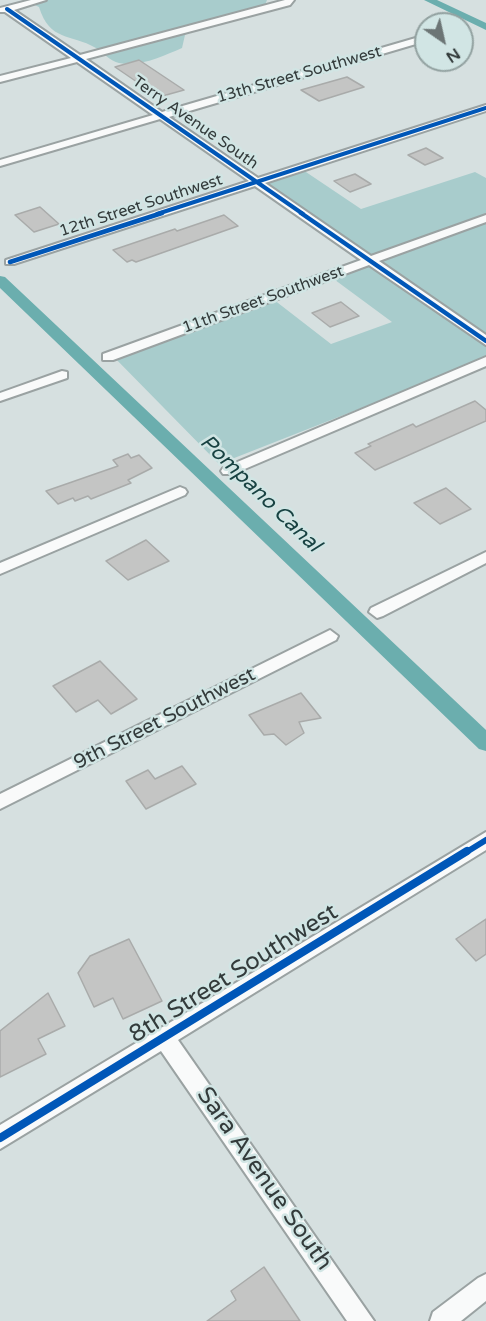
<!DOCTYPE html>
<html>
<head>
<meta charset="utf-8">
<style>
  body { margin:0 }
  #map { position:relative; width:486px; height:1321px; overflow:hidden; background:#d6e0e0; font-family:"Varela Round",sans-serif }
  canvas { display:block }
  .north { position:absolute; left:414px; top:12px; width:60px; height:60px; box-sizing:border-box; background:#d1e5e4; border:2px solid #92a1a0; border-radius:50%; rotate:146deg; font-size:16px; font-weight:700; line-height:24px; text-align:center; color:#333b3b }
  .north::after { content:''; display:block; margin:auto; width:21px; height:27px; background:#6c7575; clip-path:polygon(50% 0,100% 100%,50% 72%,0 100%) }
</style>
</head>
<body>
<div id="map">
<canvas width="486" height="1321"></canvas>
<div class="north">N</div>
</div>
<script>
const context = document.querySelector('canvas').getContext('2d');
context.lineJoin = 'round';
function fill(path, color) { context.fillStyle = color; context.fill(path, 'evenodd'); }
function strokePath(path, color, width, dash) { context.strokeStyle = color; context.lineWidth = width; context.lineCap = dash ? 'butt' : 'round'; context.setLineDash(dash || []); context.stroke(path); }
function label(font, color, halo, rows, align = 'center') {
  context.font = font + ' "Varela Round",sans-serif'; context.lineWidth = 5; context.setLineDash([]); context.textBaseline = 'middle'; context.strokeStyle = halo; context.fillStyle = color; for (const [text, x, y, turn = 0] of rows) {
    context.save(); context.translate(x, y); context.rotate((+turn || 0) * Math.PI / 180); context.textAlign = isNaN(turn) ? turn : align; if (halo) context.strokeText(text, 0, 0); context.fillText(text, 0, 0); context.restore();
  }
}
const green = new Path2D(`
  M 24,0 L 267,0 L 265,5 C 240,16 207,18 185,35 L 182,48 C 163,56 141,67 119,63 C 110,61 104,53 96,48 C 70,33 50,42 39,7 Z
  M 300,168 L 361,209 L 475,172 L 486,178 L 486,359 L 219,464 L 109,352 L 269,296 L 331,344 L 392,322 L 331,277 L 371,262 L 255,180 Z`);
const canal = new Path2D(`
  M 424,0 L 437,0 L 486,23 L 486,30 Z
  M 0,276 L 5,277 L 486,730 L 486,751 L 479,749 L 0,288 Z`);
const building = new Path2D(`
  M 139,60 L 184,90 L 159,97 L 115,67 Z
  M 347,77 L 364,87 L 319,101 L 301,90 Z
  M 426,148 L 443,158 L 425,165 L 408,155 Z
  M 355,174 L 371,184 L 350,192 L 334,181 Z
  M 40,207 L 59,224 L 34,232 L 15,215 Z
  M 224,215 L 238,226 L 136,262 L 132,260 L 127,262 L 113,250 L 175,229 L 177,231 Z
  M 341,302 L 359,316 L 330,327 L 312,313 Z
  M 475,401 L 486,410 L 486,421 L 375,470 L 355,453 L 371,446 L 368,444 L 413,424 L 416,427 Z
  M 128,454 L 131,458 L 139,455 L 152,468 L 128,480 L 131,483 L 91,499 L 88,496 L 75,501 L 73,498 L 58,504 L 46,491 L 118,466 L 113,460 Z
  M 446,488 L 471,509 L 440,524 L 414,503 Z
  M 146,540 L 169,561 L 128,580 L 106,561 Z
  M 100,661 L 137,699 L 111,714 L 98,700 L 76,712 L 53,686 Z
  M 301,693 L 321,718 L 299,722 L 304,733 L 286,745 L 274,734 L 264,735 L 249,715 Z
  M 182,766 L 196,784 L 146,809 L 126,781 L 148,770 L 155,779 Z
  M 486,919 L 486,954 L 476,961 L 456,939 Z
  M 129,939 L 162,1001 L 123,1019 L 113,998 L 94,1007 L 78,973 L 90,956 Z
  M 48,993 L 65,1026 L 38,1039 L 46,1054 L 0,1077 L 0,1031 Z
  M 264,1267 L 300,1321 L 207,1321 L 236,1300 L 231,1291 Z`);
const street = new Path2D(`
  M 31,0 L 46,0 L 14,10 L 80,55 L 285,0 L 294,0 L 290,5 L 86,59 L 162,112 L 426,35 L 426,41 L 169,117 L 258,178 L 486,105 L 486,111 L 265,183 L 371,256 L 486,215 L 486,222 L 379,261 L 486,335 L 486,345 L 369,265 L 113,360 L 103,360 L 103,354 L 361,260 L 255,186 L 14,264 L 6,264 L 6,260 L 249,181 L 160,119 L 0,166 L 0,160 L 153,115 L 77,62 L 0,82 L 0,76 L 71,58 L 5,12 L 0,12 L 0,8 Z
  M 486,357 L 486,366 L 233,474 L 223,474 L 221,471 L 223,468 Z
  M 62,371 L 67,372 L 67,378 L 0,401 L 0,393 Z
  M 180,487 L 185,489 L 187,492 L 185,495 L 0,574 L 0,563 Z
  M 486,552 L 486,563 L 383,616 L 377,618 L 369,612 L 371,608 Z
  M 330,630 L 338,636 L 336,640 L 0,809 L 0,794 Z
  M 486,832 L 486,850 L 178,1040 L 374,1321 L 347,1321 L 161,1051 L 0,1149 L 0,1125 Z
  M 486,1274 L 486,1301 L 461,1321 L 430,1321 L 433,1312 L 478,1278 Z`);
const cyclewayFar3 = new Path2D(`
  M 7,9 L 303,214
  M 157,214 L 486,108`);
const cyclewayFar2 = new Path2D(`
  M 301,213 L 486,341
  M 10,262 L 162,213`);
const cyclewayFar1 = new Path2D(`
  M 465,853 L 486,840`);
const cycleway = new Path2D(`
  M 0,1138 L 467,851`);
const farStreetnames = [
  ["13th Street Southwest",299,75,-16],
  ["Terry Avenue South",195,123,35],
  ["12th Street Southwest",141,206,-18],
  ["11th Street Southwest",263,300,-20]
];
const streetNames = [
  ["9th Street Southwest",165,719,-27]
];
const waterNames = [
  ["Pompano Canal",260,494,44]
];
const nearStreetnames = [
  ["8th Street Southwest",234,974,-32],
  ["Sara Avenue South",264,1179,55]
];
fill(green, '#a8cccc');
fill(canal, '#6baeae');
fill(building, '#c4c5c4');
strokePath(building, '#a9abaa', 1.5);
strokePath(street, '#9aa2a2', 4);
fill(street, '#f9fafa');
strokePath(cyclewayFar3, '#0057b8', 4);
strokePath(cyclewayFar2, '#0057b8', 4.5);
strokePath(cyclewayFar1, '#0057b8', 6);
strokePath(cycleway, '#0057b8', 8);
label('16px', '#333b3b', '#d1e5e4', farStreetnames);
label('20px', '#333b3b', '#d1e5e4', streetNames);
label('italic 21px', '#184242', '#d1e5e4', waterNames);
label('24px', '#333b3b', '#d1e5e4', nearStreetnames);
</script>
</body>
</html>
